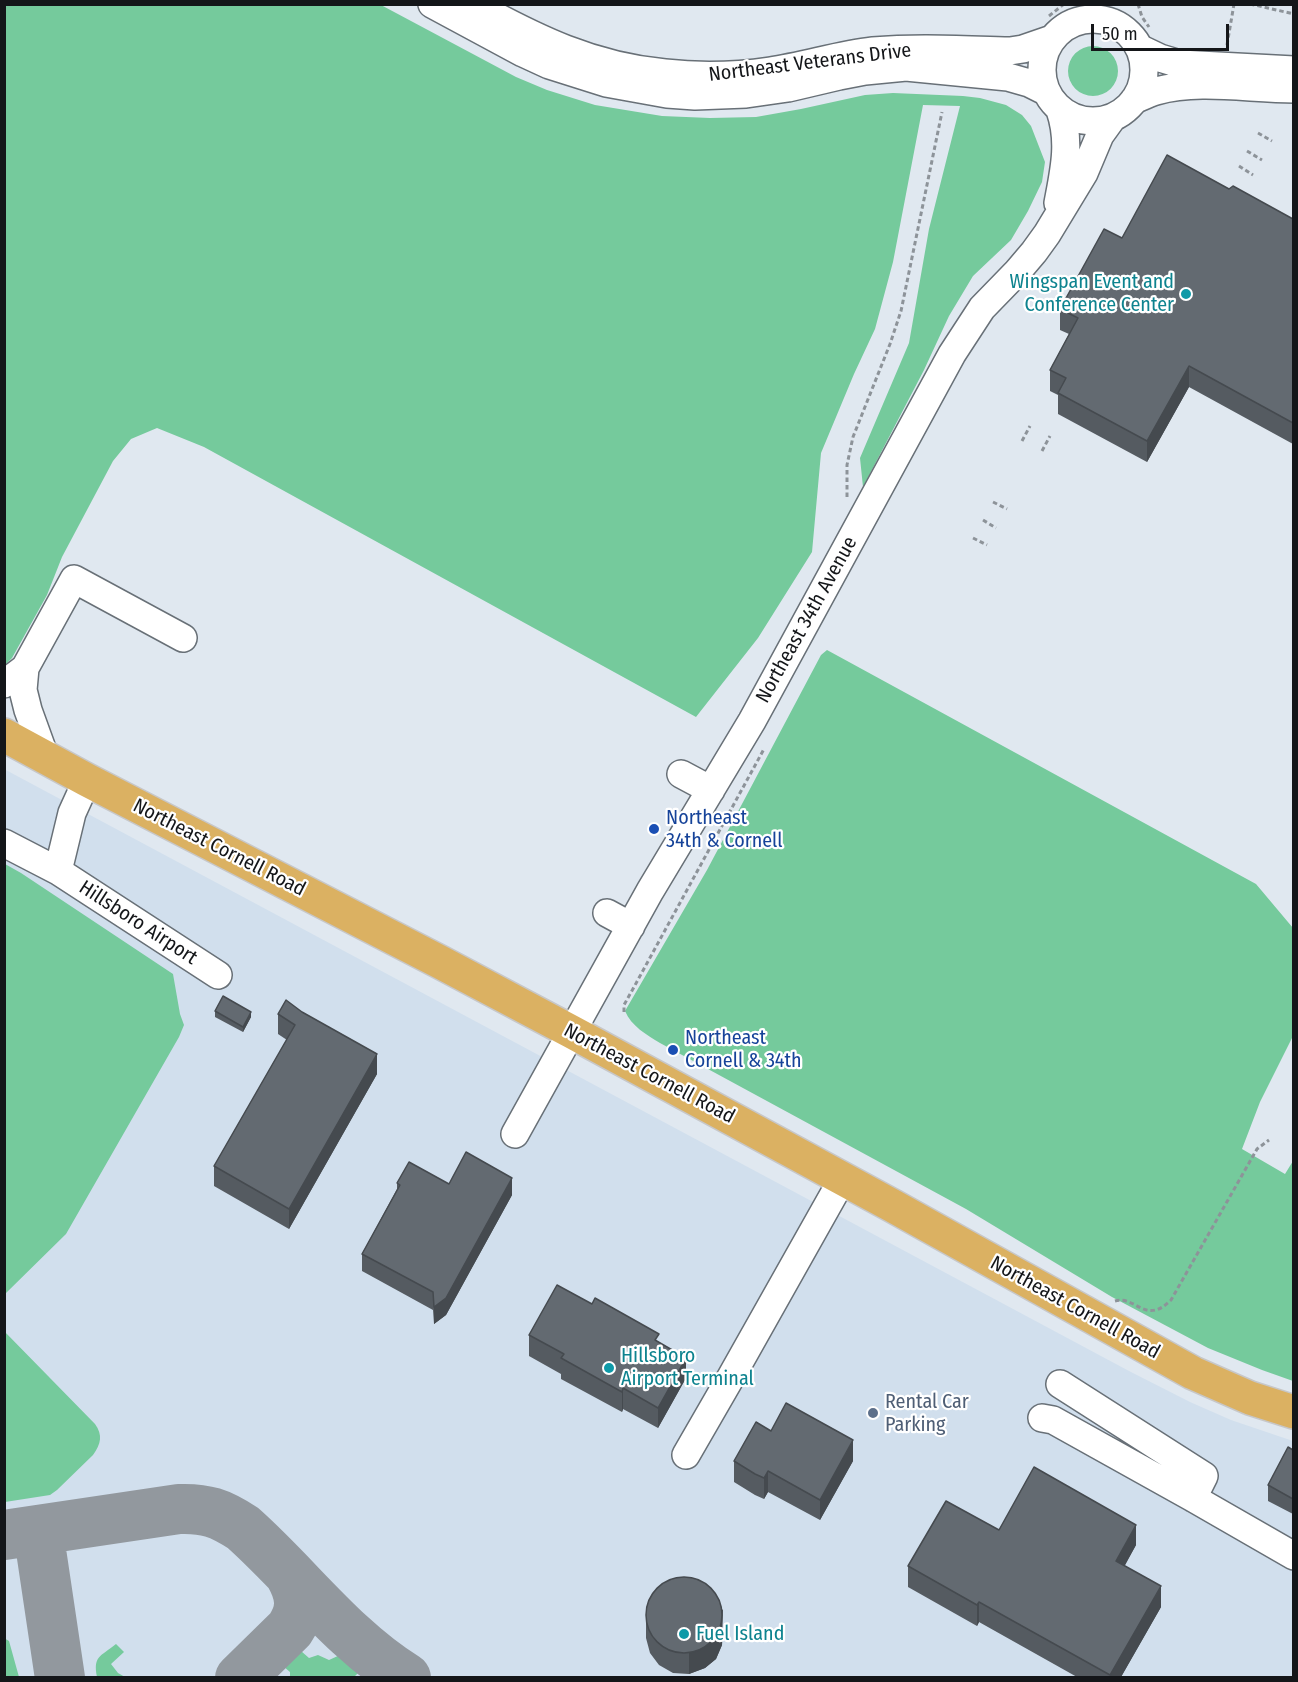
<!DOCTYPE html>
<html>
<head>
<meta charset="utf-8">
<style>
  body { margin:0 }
  #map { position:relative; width:1298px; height:1682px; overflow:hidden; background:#e0e8f0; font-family:"Fira Sans Condensed",sans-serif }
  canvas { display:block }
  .frame { position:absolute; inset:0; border:6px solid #141619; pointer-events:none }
  .scale { position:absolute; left:1091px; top:24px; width:138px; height:27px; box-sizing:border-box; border:3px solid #141619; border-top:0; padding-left:8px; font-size:18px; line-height:21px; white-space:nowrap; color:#141619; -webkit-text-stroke:4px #fff; paint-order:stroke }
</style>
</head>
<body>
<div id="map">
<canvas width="1298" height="1682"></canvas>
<div class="frame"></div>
<div class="scale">50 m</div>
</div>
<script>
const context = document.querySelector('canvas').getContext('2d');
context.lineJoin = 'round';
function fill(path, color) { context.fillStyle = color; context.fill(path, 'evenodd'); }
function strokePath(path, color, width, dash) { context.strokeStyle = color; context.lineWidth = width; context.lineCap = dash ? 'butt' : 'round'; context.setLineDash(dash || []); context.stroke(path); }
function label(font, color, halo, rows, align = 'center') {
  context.font = font + ' "Fira Sans Condensed",sans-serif'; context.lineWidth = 4.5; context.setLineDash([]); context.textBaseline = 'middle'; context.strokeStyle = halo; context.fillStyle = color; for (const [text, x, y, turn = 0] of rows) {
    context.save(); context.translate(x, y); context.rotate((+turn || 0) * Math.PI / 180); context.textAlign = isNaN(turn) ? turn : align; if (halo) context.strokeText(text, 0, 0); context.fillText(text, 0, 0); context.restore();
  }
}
const built = new Path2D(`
  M 4,769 L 1129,1371 L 1190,1402 L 1231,1420 L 1293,1441 L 1293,1677 L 5,1677 Z`);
const green = new Path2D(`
  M 5,4 L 381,5 L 516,77 L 547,90 L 595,105 L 662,116 L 710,118 L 756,117 L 801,109 L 865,95 L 893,93 L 963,96 L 980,98 L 1006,105 L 1022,115 L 1031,126 L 1045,162 L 1042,182 L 1028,211 L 1011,240 L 973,276 L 949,316 L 924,370 L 863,487 L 860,458 L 909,343 L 929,229 L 960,106 L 923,105 L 893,262 L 875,329 L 854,374 L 821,453 L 812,552 L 758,638 L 696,717 L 204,447 L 157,428 L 131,439 L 113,461 L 62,557 L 47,595 L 12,658 L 5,665 Z
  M1068 71a25 25 0 1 1 50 0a25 25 0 1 1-50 0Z
  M 827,650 L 1256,884 L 1293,928 L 1293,1036 L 1260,1102 L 1242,1149 L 1285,1174 L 1293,1161 L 1293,1381 L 1262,1370 L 1208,1348 L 1112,1297 L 966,1209 L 660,1043 C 647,1035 631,1026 625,1011 L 707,870 L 821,655 Z
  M 5,864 L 21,873 L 173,974 L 180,1014 L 184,1025 L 179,1037 L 66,1234 L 5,1294 Z
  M 4,1331 L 95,1424 C 103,1435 101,1444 93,1455 L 57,1490 L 50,1495 L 5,1502 Z
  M 4,1638 L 9,1641 L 19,1677 L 5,1677 Z
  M 116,1644 L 124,1652 L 111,1664 L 118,1673 L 125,1677 L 97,1677 C 93,1656 100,1657 116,1644 Z
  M 301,1651 L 309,1658 L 318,1655 L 329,1660 L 340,1655 L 360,1671 L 354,1677 L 290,1677 L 290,1672 L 283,1666 Z`);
const taxiway = new Path2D(`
  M 38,1530 L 60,1678
  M 4,1535 L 179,1509 C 206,1508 220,1513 243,1528 C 298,1577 342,1638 406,1678
  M 240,1678 L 290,1629 C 303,1610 301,1595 290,1575`);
const path = new Path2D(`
  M 1138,4 L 1142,17 L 1149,27
  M 1250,4 L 1294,14
  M 1049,16 L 1064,4
  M 1227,45 L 1234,4
  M 1258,133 L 1272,141
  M 1247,151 L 1262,160
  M 1239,166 L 1253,175
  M 1022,441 L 1030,426
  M 1042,451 L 1050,436
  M 847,497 L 847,465 L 853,437 L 890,344 L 901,311 L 942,112
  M 993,502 L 1007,509
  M 983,520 L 996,528
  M 973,538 L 987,545
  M 624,1012 L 624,1005 L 634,987 L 764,749
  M 1115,1301 C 1136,1295 1145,1326 1171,1300 L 1257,1149 L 1269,1140`);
const minor = new Path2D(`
  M 432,4 L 523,53 L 549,65 L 606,83 L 667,94 L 695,96 L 746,94 L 788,88 L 839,76 L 865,71 L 906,67 L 1008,77 L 1029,83 L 1045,91
  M 473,4 C 537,39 592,66 665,73 C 700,77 736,76 770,71 C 805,66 838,55 873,51 C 919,47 965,50 1010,51 L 1023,49 L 1052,39
  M1042 70a51 51 0 1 1 102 0a51 51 0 1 1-102 0Z
  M 1139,48 L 1160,58 L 1180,64 L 1294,70
  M 1134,100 C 1141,97 1149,93 1156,91 C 1200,79 1248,89 1294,89
  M 1058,203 C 1064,171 1071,142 1060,110
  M 25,668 L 23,690 L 28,710 L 45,757
  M 4,684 L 25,668 L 74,579 L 183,638
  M 681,774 L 711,790
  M 4,843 L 58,871 L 218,975
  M 58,871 L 72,813 L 87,780
  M 607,913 L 631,926
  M 515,1134 L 650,891 L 752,721 L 952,354 L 982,308 L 1017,272 L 1034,252 L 1047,234 L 1084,173 L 1100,135 L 1113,117
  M 1060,1384 L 1204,1476 L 1193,1498
  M 1042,1418 L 1053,1420 L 1193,1498 L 1294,1556
  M 686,1455 L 731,1377 L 843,1178`);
const highway = new Path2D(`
  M 4,735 L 87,780 L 440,962 L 572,1032 L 893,1206 L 1193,1373 L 1250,1398 L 1294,1412`);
const wall = new Path2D(`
  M 1229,189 L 1293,219 L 1293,444 L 1189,387 L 1147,462 L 1058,414 L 1058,395 L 1050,391 L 1050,370 L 1069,334 L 1060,330 L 1060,309 L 1122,238 Z
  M 215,1011 L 251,1017 L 243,1032 L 215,1017 Z
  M 302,1012 L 377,1074 L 289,1229 L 214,1186 L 214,1166 L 287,1040 L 278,1034 L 278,1014 Z
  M 397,1183 L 449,1184 L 512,1195 L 446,1315 L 434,1324 L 433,1310 L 362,1271 L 362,1254 L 397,1189 Z
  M 592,1304 L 659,1342 L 686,1378 L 658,1428 L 623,1409 L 622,1412 L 561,1379 L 561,1374 L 529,1356 L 529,1335 Z
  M 771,1431 L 853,1461 L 820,1520 L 768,1492 L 764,1499 L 755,1495 L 734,1482 L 734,1461 Z
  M 1293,1450 L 1293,1514 L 1268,1501 L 1268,1485 Z
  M 999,1530 L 1136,1545 L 1124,1566 L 1161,1607 L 1121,1677 L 1077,1677 L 979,1622 L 977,1626 L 908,1587 L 908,1566 Z
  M 646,1618 L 723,1630 L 722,1645 L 716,1659 L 705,1668 L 689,1674 L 673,1673 L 659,1665 L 650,1653 L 646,1638 Z`);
const shadedWall = new Path2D(`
  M 1189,366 L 1189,387 L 1147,462 L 1147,441 Z
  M 251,1012 L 251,1017 L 243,1032 L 243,1027 Z
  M 377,1054 L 377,1074 L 289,1229 L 289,1209 Z
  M 512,1178 L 512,1195 L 446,1315 L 434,1324 L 434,1307 Z
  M 686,1358 L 686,1378 L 658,1428 L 658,1408 Z
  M 623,1388 L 623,1409 L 622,1412 L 622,1392 Z
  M 853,1440 L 853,1461 L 820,1520 L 820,1500 Z
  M 768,1471 L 768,1492 L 764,1499 L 764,1478 Z
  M 1136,1525 L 1136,1545 L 1116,1582 L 1116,1561 Z
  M 1161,1586 L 1161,1607 L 1121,1677 L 1110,1677 L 1110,1675 Z
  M 979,1602 L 979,1622 L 977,1626 L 977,1605 Z
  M 723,1609 L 722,1645 L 716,1659 L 705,1668 L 689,1674 L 689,1653 Z`);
const building = new Path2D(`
  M 1167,155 L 1229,189 L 1233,186 L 1293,219 L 1293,423 L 1189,366 L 1147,441 L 1058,393 L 1066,378 L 1050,370 L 1078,318 L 1060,309 L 1104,229 L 1122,238 Z
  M 223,996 L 251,1012 L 243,1027 L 215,1011 Z
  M 286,1000 L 302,1012 L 377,1054 L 289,1209 L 214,1166 L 295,1025 L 278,1014 Z
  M 466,1152 L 512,1178 L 446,1298 L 434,1307 L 433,1292 L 362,1254 L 400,1185 L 397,1183 L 409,1162 L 449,1184 Z
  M 557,1285 L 592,1304 L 595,1298 L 659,1334 L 655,1340 L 686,1358 L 658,1408 L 623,1388 L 622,1392 L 561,1358 L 564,1354 L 529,1335 Z
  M 786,1403 L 853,1440 L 820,1500 L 768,1471 L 764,1478 L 755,1474 L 734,1461 L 756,1422 L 771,1431 Z
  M 1288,1447 L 1293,1450 L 1293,1499 L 1268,1485 Z
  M 1034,1467 L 1136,1525 L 1116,1561 L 1161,1586 L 1110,1675 L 979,1602 L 977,1605 L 908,1566 L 946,1501 L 999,1530 Z
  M646 1615a38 38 0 1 1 76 0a38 38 0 1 1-76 0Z`);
const markers = [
  [1186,294,6,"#0f9aa8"],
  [654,829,6,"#1a4fb4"],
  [673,1050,6,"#1a4fb4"],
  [609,1368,6,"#0f9aa8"],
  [873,1413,6,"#5c6f8a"],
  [684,1634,6,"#0f9aa8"]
];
const streetNames = [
  ["Northeast Veterans Drive",810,63,-7],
  ["Northeast 34th Avenue",807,620,-61],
  ["Northeast Cornell Road",219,848,27],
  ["Hillsboro Airport",138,923,33],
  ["Northeast Cornell Road",649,1074,28],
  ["Northeast Cornell Road",1075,1308,29]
];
const cultureNames = [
  ["Wingspan Event and",1174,282,"right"],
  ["Conference Center",1174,305,"right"],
  ["Hillsboro",621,1356],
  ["Airport Terminal",621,1379],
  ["Fuel Island",696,1634]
];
const transitNames = [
  ["Northeast",666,818],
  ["34th & Cornell",666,841],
  ["Northeast",685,1038],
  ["Cornell & 34th",685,1061]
];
const serviceNames = [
  ["Rental Car",885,1402],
  ["Parking",885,1425]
];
fill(built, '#d1dfed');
fill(green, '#75ca9c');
strokePath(taxiway, '#92989e', 50);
strokePath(minor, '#687077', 30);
strokePath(highway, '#c7c7c8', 36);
strokePath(path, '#8d9399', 3, [4.5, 3]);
strokePath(minor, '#fff', 27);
strokePath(highway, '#dbb162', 33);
fill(wall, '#555b61');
fill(shadedWall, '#454a4f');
fill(building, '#636a71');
strokePath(building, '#454a4f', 1.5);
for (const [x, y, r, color] of markers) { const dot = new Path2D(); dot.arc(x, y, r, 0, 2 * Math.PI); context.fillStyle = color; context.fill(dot); strokePath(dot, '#fff', 2); }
label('20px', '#141619', '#fff', streetNames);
label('20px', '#0d838f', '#fff', cultureNames, 'left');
label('20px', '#164399', '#fff', transitNames, 'left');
label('20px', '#4e5e75', '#fff', serviceNames, 'left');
</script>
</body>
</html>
